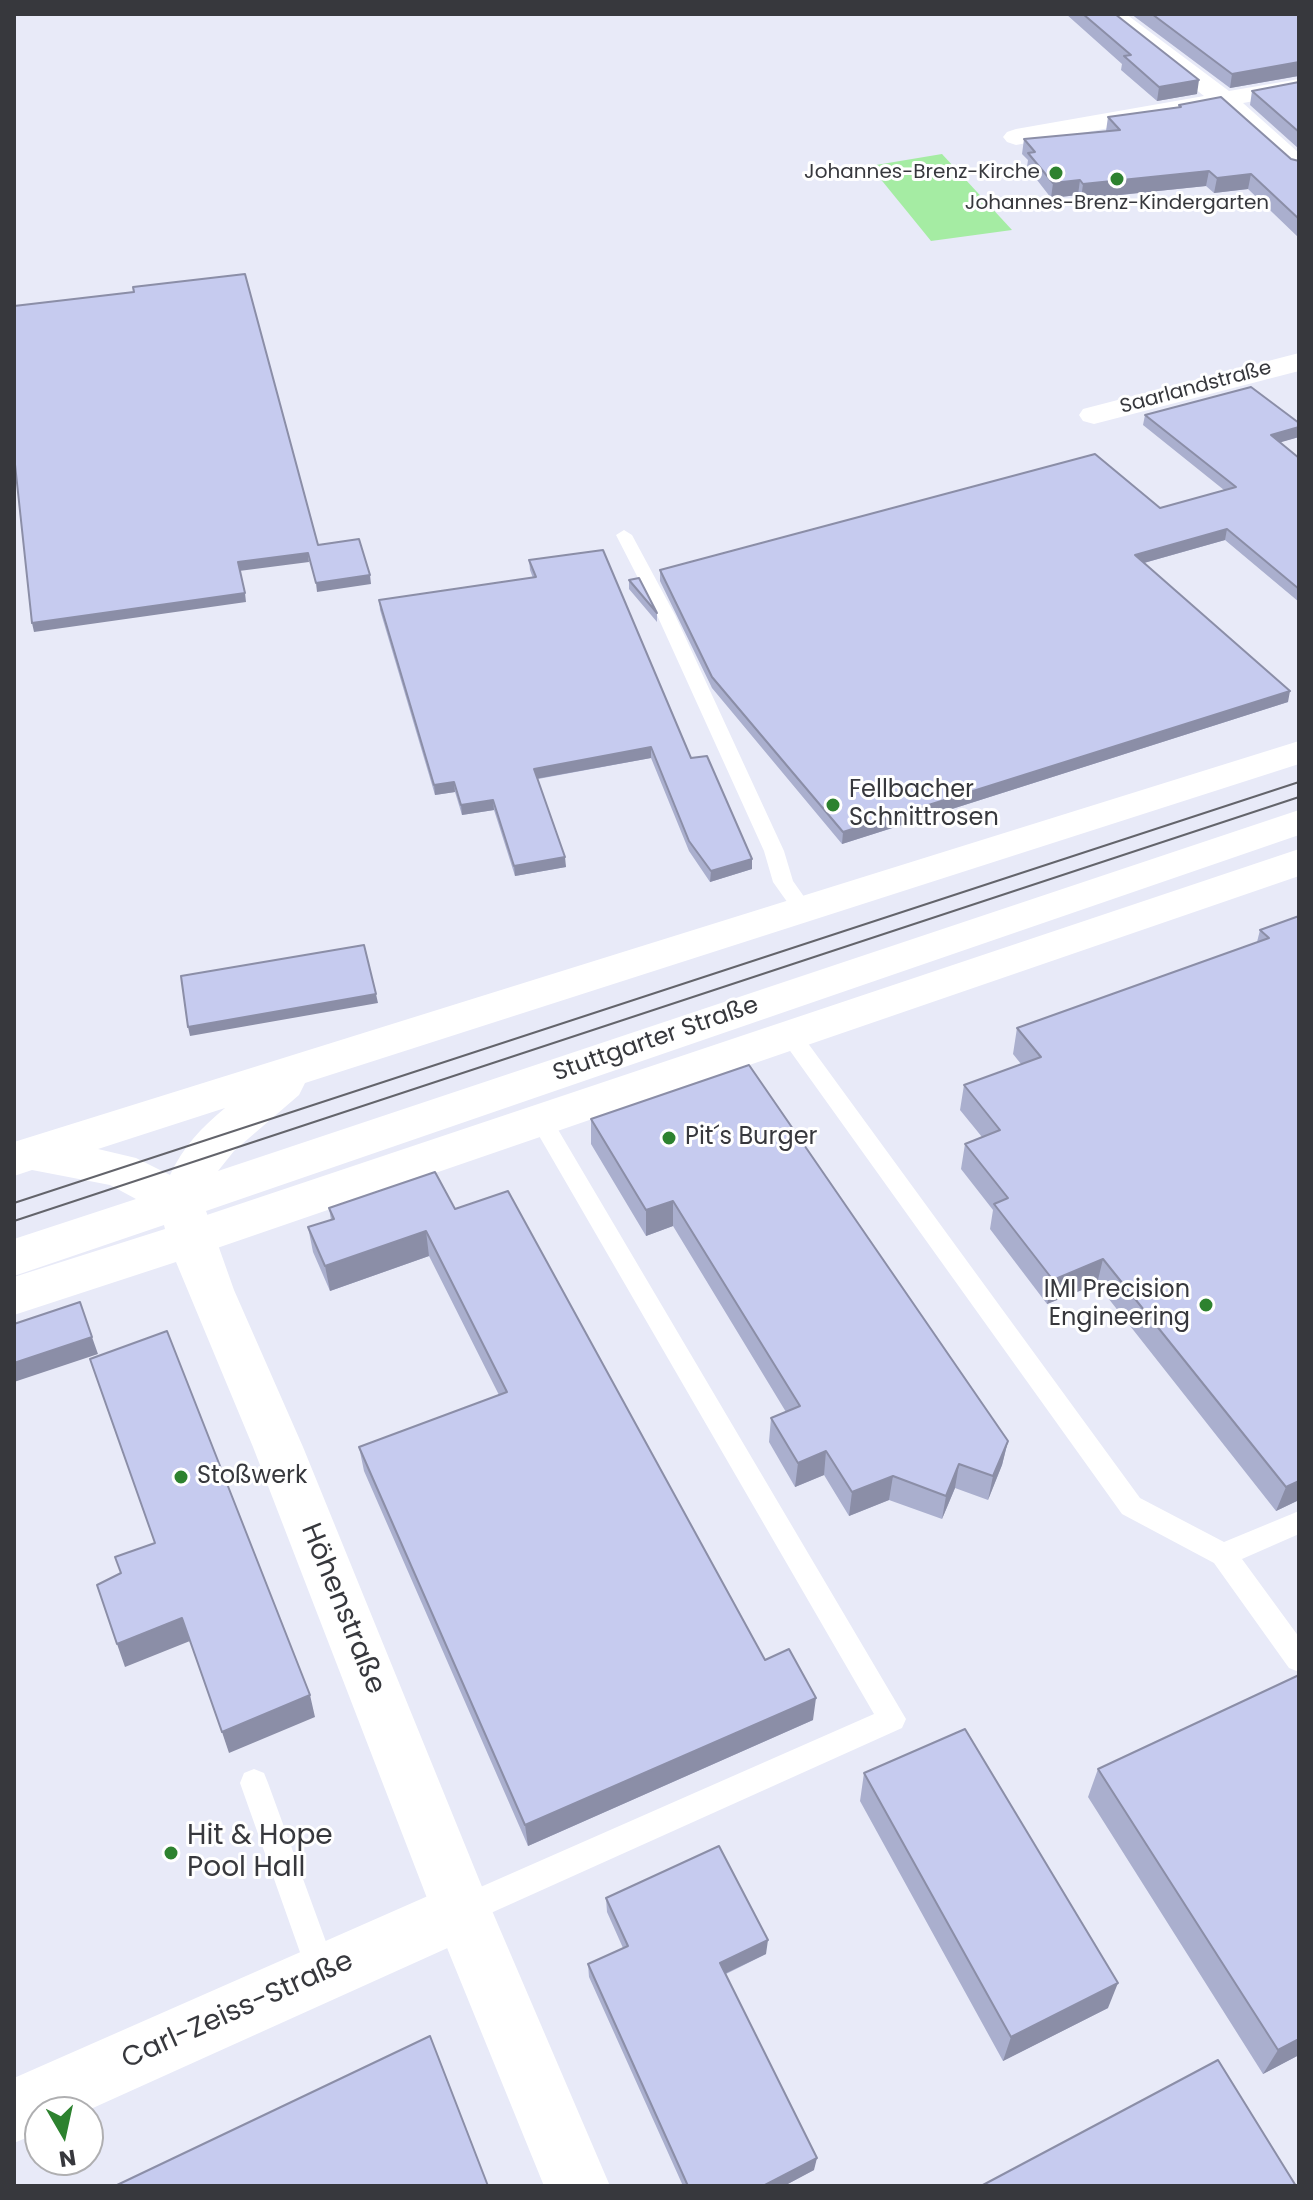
<!DOCTYPE html>
<html>
<head>
<meta charset="utf-8">
<style>
  body { margin:0 }
  #map { position:relative; width:1313px; height:2200px; overflow:hidden; background:#e8eaf8; font-family:Poppins,sans-serif }
  canvas { display:block }
  .frame { position:absolute; inset:0; border:16px solid #37383d; pointer-events:none }
  .north { position:absolute; left:24px; top:2096px; width:80px; height:80px; box-sizing:border-box; background:#fff; border:2px solid #afafb1; border-radius:50%; rotate:171deg; font-size:22px; font-weight:700; line-height:32px; text-align:center; color:#37383d }
  .north::after { content:''; display:block; margin:auto; width:28px; height:36px; background:#2d822f; clip-path:polygon(50% 0,100% 100%,50% 72%,0 100%) }
</style>
</head>
<body>
<div id="map">
<canvas width="1313" height="2200"></canvas>
<div class="frame"></div>
<div class="north">N</div>
</div>
<script>
const context = document.querySelector('canvas').getContext('2d');
context.lineJoin = 'round';
function fill(path, color) { context.fillStyle = color; context.fill(path, 'evenodd'); }
function strokePath(path, color, width, dash) { context.strokeStyle = color; context.lineWidth = width; context.lineCap = dash ? 'butt' : 'round'; context.setLineDash(dash || []); context.stroke(path); }
function label(font, color, halo, rows, align = 'center') {
  context.font = font + ' Poppins,sans-serif'; context.lineWidth = 6; context.setLineDash([]); context.textBaseline = 'middle'; context.strokeStyle = halo; context.fillStyle = color; for (const [text, x, y, turn = 0] of rows) {
    context.save(); context.translate(x, y); context.rotate((+turn || 0) * Math.PI / 180); context.textAlign = isNaN(turn) ? turn : align; if (halo) context.strokeText(text, 0, 0); context.fillText(text, 0, 0); context.restore();
  }
}
const green = new Path2D(`
  M 942,154 L 1012,230 L 931,241 L 870,166 Z`);
const service = new Path2D(`
  M 624,530 L 632,535 L 675,615 L 784,851 L 793,881 L 812,908 L 809,913 L 795,913 L 773,882 L 764,851 L 657,615 L 616,535 Z
  M 791,1028 L 799,1031 L 1140,1498 L 1224,1542 L 1299,1511 L 1299,1534 L 1242,1559 L 1299,1637 L 1299,1672 L 1289,1668 L 1214,1563 L 1122,1514 L 783,1041 L 780,1036 L 783,1031 Z
  M 542,1114 L 550,1116 L 906,1719 L 902,1728 L 462,1926 L 451,1922 L 447,1911 L 451,1900 L 874,1714 L 531,1122 L 534,1116 Z
  M 254,1769 L 264,1773 L 268,1783 L 337,1972 L 333,1983 L 322,1987 L 311,1983 L 307,1972 L 240,1783 L 244,1773 Z`);
const minor = new Path2D(`
  M 1100,14 L 1126,14 L 1229,91 L 1299,79 L 1299,93 L 1243,103 L 1299,153 L 1299,174 L 1290,171 L 1219,108 L 1016,145 L 1007,142 L 1003,137 L 1007,132 L 1016,129 L 1204,96 Z
  M 1299,353 L 1299,371 L 1094,424 L 1083,421 L 1079,415 L 1083,409 Z
  M 1299,849 L 1299,876 L 191,1257 L 174,1252 L 168,1239 L 174,1226 Z
  M 462,1881 L 483,1890 L 492,1911 L 483,1932 L 84,2112 L 40,2112 L 40,2132 L 14,2143 L 14,2078 Z`);
const secondary = new Path2D(`
  M 1299,741 L 1299,764 L 305,1083 L 299,1095 L 234,1151 L 218,1171 L 1299,810 L 1299,835 L 206,1211 L 234,1290 L 303,1447 L 487,1899 L 610,2186 L 544,2186 L 432,1911 L 253,1447 L 176,1262 L 14,1315 L 14,1277 L 165,1229 L 164,1225 L 14,1276 L 14,1239 L 136,1199 L 110,1185 L 32,1170 L 14,1176 L 14,1142 ZM 225,1108 C 201,1128 183,1147 170,1175 L 136,1158 L 98,1149 Z`);
const tram = new Path2D(`
  M 14,1203 L 1299,782
  M 14,1221 L 1299,797`);
const wall = new Path2D(`
  M 1066,14 L 1115,14 L 1197,94 L 1157,101 L 1121,70 L 1122,64 Z
  M 1131,14 L 1299,14 L 1299,76 L 1230,88 Z
  M 1299,82 L 1299,149 L 1250,105 L 1252,91 Z
  M 1179,105 L 1291,159 L 1299,161 L 1299,238 L 1248,189 L 1214,193 L 1206,186 L 1081,199 L 1078,195 L 1051,198 L 1027,167 L 1028,160 L 1022,154 L 1024,139 L 1106,131 L 1108,117 L 1178,107 Z
  M 1145,415 L 1299,437 L 1280,442 L 1299,458 L 1299,602 L 1225,540 L 1144,563 L 1288,702 L 842,844 L 712,688 L 660,581 L 660,570 L 1160,508 L 1224,490 L 1143,425 Z
  M 529,560 L 691,758 L 752,859 L 752,869 L 710,882 L 689,851 L 651,758 L 538,779 L 566,867 L 515,876 L 494,810 L 462,815 L 455,792 L 435,795 L 380,610 L 379,600 L 533,578 L 530,570 Z
  M 629,580 L 657,613 L 657,622 L 629,589 Z
  M 1299,916 L 1299,1500 L 1276,1511 L 1097,1284 L 1047,1304 L 990,1229 L 993,1210 L 961,1169 L 965,1144 L 982,1137 L 960,1110 L 964,1085 L 1021,1064 L 1013,1054 L 1017,1028 L 1257,942 L 1260,930 Z
  M 591,1119 L 1008,1441 L 1002,1465 L 988,1500 L 955,1488 L 942,1519 L 889,1500 L 849,1516 L 824,1475 L 795,1487 L 769,1442 L 771,1418 L 786,1412 L 673,1226 L 646,1236 L 591,1144 Z
  M 329,1208 L 455,1209 L 765,1660 L 813,1720 L 528,1846 L 364,1471 L 359,1447 L 499,1395 L 429,1256 L 330,1291 L 313,1252 L 308,1227 L 331,1220 Z
  M 1098,1769 L 1299,2055 L 1263,2074 L 1088,1797 Z
  M 864,1773 L 1108,2008 L 1003,2061 L 860,1801 Z
  M 606,1898 L 766,1954 L 726,1974 L 814,2170 L 784,2186 L 683,2186 L 589,1977 L 588,1964 L 623,1948 L 607,1912 Z`);
const shadedWall = new Path2D(`
  M 1299,62 L 1298,76 L 1230,88 L 1232,74 Z
  M 1199,80 L 1197,94 L 1157,101 L 1159,87 Z
  M 1209,171 L 1206,186 L 1081,199 L 1083,184 Z
  M 1251,174 L 1248,189 L 1214,193 L 1217,178 Z
  M 1080,180 L 1078,195 L 1051,198 L 1053,183 Z
  M 1299,427 L 1299,437 L 1268,446 L 1271,435 Z
  M 1227,529 L 1225,540 L 1133,566 L 1135,555 Z
  M 308,553 L 309,562 L 239,571 L 238,562 Z
  M 370,575 L 371,584 L 317,592 L 316,583 Z
  M 245,593 L 246,602 L 34,632 L 32,623 Z
  M 1290,691 L 1288,702 L 842,844 L 843,832 Z
  M 651,747 L 651,758 L 535,779 L 534,769 Z
  M 454,782 L 455,792 L 435,795 L 434,785 Z
  M 493,800 L 494,810 L 462,815 L 461,805 Z
  M 565,857 L 566,867 L 515,876 L 514,866 Z
  M 752,859 L 752,869 L 710,882 L 711,871 Z
  M 376,994 L 378,1003 L 190,1036 L 188,1027 Z
  M 673,1201 L 673,1226 L 646,1236 L 646,1210 Z
  M 426,1231 L 429,1256 L 330,1291 L 325,1266 Z
  M 1103,1259 L 1097,1284 L 1047,1304 L 1053,1280 Z
  M 92,1337 L 98,1354 L 14,1382 L 14,1363 Z
  M 1008,1441 L 1002,1465 L 988,1500 L 993,1476 Z
  M 826,1451 L 824,1475 L 795,1487 L 798,1463 Z
  M 959,1464 L 955,1488 L 942,1519 L 946,1496 Z
  M 893,1476 L 889,1500 L 849,1516 L 852,1492 Z
  M 1299,1481 L 1299,1500 L 1276,1511 L 1286,1487 Z
  M 182,1618 L 190,1641 L 125,1667 L 117,1644 Z
  M 310,1695 L 315,1717 L 229,1753 L 222,1732 Z
  M 816,1698 L 813,1720 L 528,1846 L 525,1825 Z
  M 768,1940 L 766,1954 L 720,1976 L 720,1963 Z
  M 1118,1983 L 1108,2008 L 1003,2061 L 1011,2037 Z
  M 1299,2039 L 1299,2055 L 1263,2074 L 1278,2050 Z
  M 817,2158 L 814,2170 L 784,2186 L 763,2186 Z`);
const building = new Path2D(`
  M 1083,14 L 1115,14 L 1199,80 L 1159,87 L 1124,56 L 1131,55 Z
  M 1152,14 L 1299,14 L 1299,62 L 1232,74 Z
  M 1299,82 L 1299,132 L 1252,91 Z
  M 1221,97 L 1291,159 L 1299,161 L 1299,219 L 1251,174 L 1217,178 L 1209,171 L 1083,184 L 1080,180 L 1053,183 L 1028,153 L 1035,152 L 1024,139 L 1120,130 L 1108,117 L 1181,107 L 1179,105 Z
  M 245,274 L 318,545 L 359,539 L 370,575 L 316,583 L 308,553 L 238,562 L 245,593 L 32,623 L 14,455 L 14,306 L 134,292 L 133,287 Z
  M 1251,387 L 1299,423 L 1299,427 L 1271,435 L 1299,458 L 1299,589 L 1227,529 L 1135,555 L 1290,691 L 843,832 L 712,677 L 660,570 L 1095,454 L 1160,508 L 1236,487 L 1145,415 Z
  M 603,550 L 691,758 L 707,756 L 752,859 L 711,871 L 689,841 L 651,747 L 534,769 L 565,857 L 514,866 L 493,800 L 461,805 L 454,782 L 434,785 L 379,600 L 536,577 L 529,560 Z
  M 639,578 L 657,613 L 629,580 Z
  M 1299,916 L 1299,1481 L 1286,1487 L 1103,1259 L 1053,1280 L 994,1204 L 1008,1198 L 965,1144 L 1000,1130 L 964,1085 L 1041,1057 L 1017,1028 L 1269,938 L 1260,930 Z
  M 364,945 L 376,994 L 188,1027 L 181,976 Z
  M 749,1065 L 1008,1441 L 993,1476 L 959,1464 L 946,1496 L 893,1476 L 852,1492 L 826,1451 L 798,1463 L 771,1418 L 800,1406 L 673,1201 L 646,1210 L 591,1119 Z
  M 435,1172 L 455,1209 L 508,1191 L 765,1660 L 789,1649 L 816,1698 L 525,1825 L 359,1447 L 507,1392 L 426,1231 L 325,1266 L 308,1227 L 334,1219 L 329,1208 Z
  M 80,1302 L 92,1337 L 14,1363 L 14,1324 Z
  M 167,1331 L 310,1695 L 222,1732 L 182,1618 L 117,1644 L 97,1585 L 121,1573 L 115,1557 L 155,1543 L 90,1359 Z
  M 1299,1675 L 1299,2039 L 1278,2050 L 1098,1769 Z
  M 965,1729 L 1118,1983 L 1011,2037 L 864,1773 Z
  M 719,1846 L 768,1940 L 720,1963 L 817,2158 L 763,2186 L 688,2186 L 588,1964 L 628,1946 L 606,1898 Z
  M 430,2036 L 488,2186 L 115,2186 Z
  M 1218,2060 L 1296,2186 L 981,2186 Z`);
const markers = [
  [1056,173,8,"#2d822f"],
  [1117,179,8,"#2d822f"],
  [833,805,8,"#2d822f"],
  [669,1138,8,"#2d822f"],
  [1206,1305,8,"#2d822f"],
  [181,1477,8,"#2d822f"],
  [171,1853,8,"#2d822f"]
];
const farPoinames = [
  ["Johannes-Brenz-Kirche",1040,173],
  ["Johannes-Brenz-Kindergarten",1117,204,"center"]
];
const farStreetnames = [
  ["Saarlandstraße",1196,388,-15]
];
const poiNames = [
  ["Fellbacher",849,791],
  ["Schnittrosen",849,819],
  ["Pit´s Burger",685,1138],
  ["IMI Precision",1190,1291,"right"],
  ["Engineering",1190,1319,"right"],
  ["Stoßwerk",197,1477]
];
const streetNames = [
  ["Stuttgarter Straße",656,1040,-19]
];
const nearStreetnames = [
  ["Höhenstraße",342,1609,68],
  ["Carl-Zeiss-Straße",238,2011,-24]
];
const nearPoinames = [
  ["Hit & Hope",187,1837],
  ["Pool Hall",187,1869]
];
fill(green, '#a5eca3');
fill(service, '#fff');
fill(minor, '#fff');
fill(secondary, '#fff');
strokePath(tram, '#63646b', 2);
fill(wall, '#aaafce');
fill(shadedWall, '#8b8ea7');
fill(building, '#c6cbef');
strokePath(building, '#8b8ea7', 2);
for (const [x, y, r, color] of markers) { const dot = new Path2D(); dot.arc(x, y, r, 0, 2 * Math.PI); context.fillStyle = color; context.fill(dot); strokePath(dot, '#fff', 3); }
label('20px', '#37383d', '#fff', farPoinames, 'right');
label('20px', '#37383d', '#fff', farStreetnames);
label('24px', '#37383d', '#fff', poiNames, 'left');
label('24px', '#37383d', '#fff', streetNames);
label('28px', '#37383d', '#fff', nearStreetnames);
label('28px', '#37383d', '#fff', nearPoinames, 'left');
</script>
</body>
</html>
